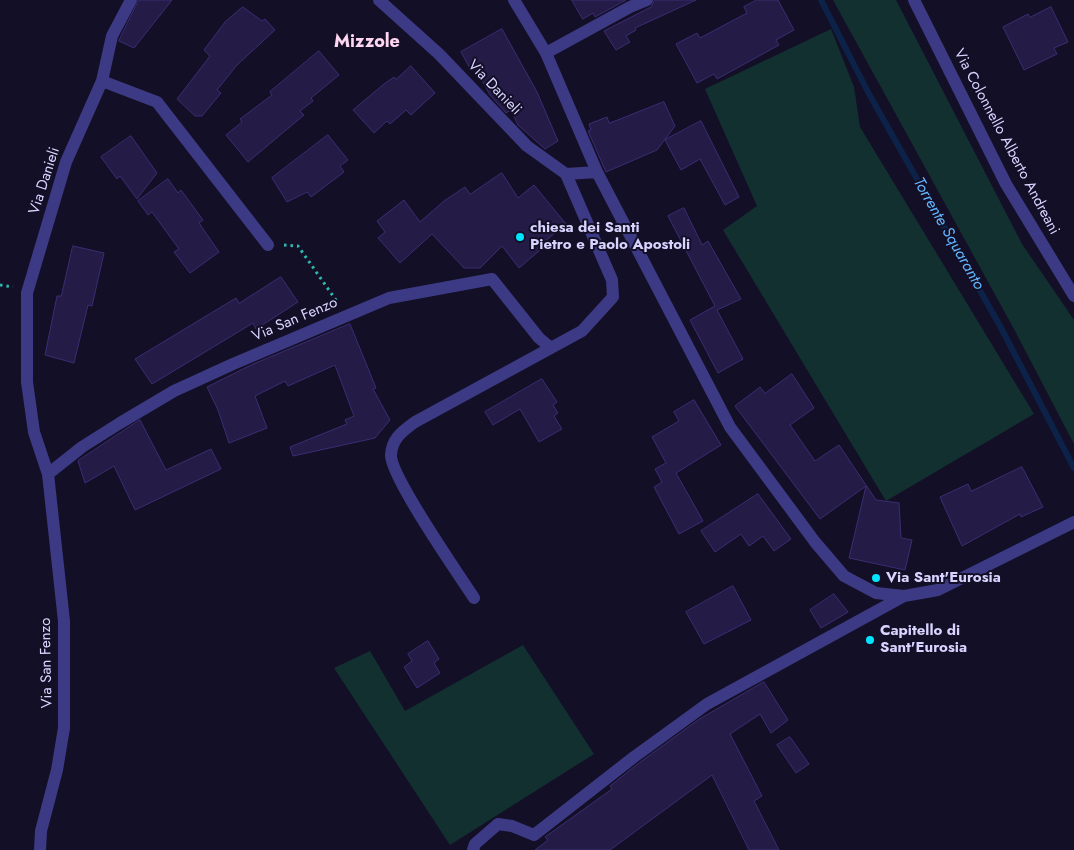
<!DOCTYPE html>
<html>
<head>
<meta charset="utf-8">
<style>
  body { margin:0 }
  canvas { display:block; background:#130f26 }
</style>
</head>
<body>
<canvas width="1074" height="850"></canvas>
<script>
const context = document.querySelector('canvas').getContext('2d');
context.lineJoin = 'round';
function fill(path, color) { context.fillStyle = color; context.fill(path, 'evenodd'); }
function strokePath(path, color, width, dash) { context.strokeStyle = color; context.lineWidth = width; context.lineCap = dash ? 'butt' : 'round'; context.setLineDash(dash || []); context.stroke(path); }
function label(font, color, halo, rows, align = 'center') {
  context.font = font + ' Jost,sans-serif'; context.lineWidth = 4; context.setLineDash([]); context.textBaseline = 'middle'; context.strokeStyle = halo; context.fillStyle = color; for (const [text, x, y, turn = 0] of rows) {
    context.save(); context.translate(x, y); context.rotate((+turn || 0) * Math.PI / 180); context.textAlign = isNaN(turn) ? turn : align; if (halo) context.strokeText(text, 0, 0); context.fillText(text, 0, 0); context.restore();
  }
}
const green = new Path2D(`
  M 833,0 L 896,0 L 1022,244 L 1074,320 L 1074,444 L 1014,329 Z
  M 831,29 L 854,87 L 860,127 L 1034,414 L 886,501 L 723,230 L 757,206 L 705,89 Z
  M 523,645 L 594,754 L 450,845 L 334,668 L 370,651 L 405,711 Z`);
const stream = new Path2D(`
  M 821,0 L 869,94 L 1000,326 L 1074,468`);
const building = new Path2D(`
  M 139,0 L 172,0 L 134,48 L 119,41 Z
  M 572,0 L 626,0 L 595,17 L 593,13 L 583,19 Z
  M 655,0 L 696,0 L 635,28 L 636,30 L 626,36 L 630,42 L 616,50 L 604,31 L 651,7 Z
  M 757,0 L 778,0 L 794,30 L 776,40 L 779,45 L 717,79 L 714,74 L 697,83 L 676,44 L 697,33 L 700,38 L 747,13 L 744,7 Z
  M 243,7 L 262,21 L 265,19 L 275,30 L 237,65 L 217,90 L 221,93 L 202,116 L 195,116 L 177,99 L 210,56 L 204,50 L 225,22 Z
  M 1051,7 L 1068,42 L 1054,48 L 1057,54 L 1024,70 L 1003,27 L 1028,14 L 1030,17 Z
  M 502,29 L 537,92 L 558,141 L 545,149 L 518,125 L 511,110 L 506,113 L 490,95 L 476,69 L 471,70 L 461,52 Z
  M 319,51 L 339,75 L 311,98 L 313,101 L 300,111 L 304,115 L 248,162 L 226,135 L 242,122 L 240,119 L 272,95 L 270,92 Z
  M 411,66 L 435,93 L 411,115 L 406,110 L 390,124 L 387,121 L 374,133 L 353,110 L 384,84 L 394,77 L 396,79 Z
  M 664,102 L 675,126 L 657,150 L 606,172 L 588,131 L 591,130 L 589,124 L 607,117 L 609,123 Z
  M 701,121 L 739,197 L 725,205 L 700,159 L 681,170 L 665,140 Z
  M 328,135 L 348,160 L 340,166 L 344,172 L 311,197 L 307,192 L 287,202 L 272,178 Z
  M 131,136 L 157,173 L 137,199 L 120,176 L 117,179 L 101,157 Z
  M 502,173 L 518,198 L 534,185 L 566,224 L 544,242 L 546,245 L 519,268 L 502,246 L 480,268 L 464,268 L 432,234 L 400,263 L 378,238 L 385,232 L 377,221 L 404,200 L 420,222 L 444,201 L 465,187 L 470,194 Z
  M 168,179 L 178,193 L 181,190 L 203,220 L 199,223 L 219,252 L 190,273 L 174,252 L 179,249 L 152,212 L 148,215 L 138,201 Z
  M 684,208 L 702,245 L 708,241 L 741,299 L 717,310 L 743,359 L 718,373 L 690,320 L 715,306 L 668,216 Z
  M 73,246 L 104,253 L 92,306 L 88,305 L 74,363 L 45,355 L 57,296 L 61,296 Z
  M 281,277 L 298,302 L 256,329 L 253,323 L 152,384 L 135,359 L 236,298 L 239,303 Z
  M 350,324 L 376,388 L 373,389 L 390,420 L 375,438 L 293,456 L 290,447 L 347,424 L 345,420 L 354,416 L 335,365 L 288,386 L 285,381 L 255,396 L 267,428 L 229,443 L 218,410 L 207,387 L 251,365 Z
  M 792,374 L 814,408 L 790,425 L 815,461 L 839,445 L 876,500 L 899,503 L 901,538 L 912,540 L 905,570 L 849,558 L 866,486 L 820,519 L 735,406 L 760,387 L 765,393 Z
  M 542,379 L 557,402 L 553,405 L 558,413 L 554,416 L 562,429 L 539,442 L 520,409 L 493,425 L 485,412 Z
  M 694,400 L 721,445 L 676,473 L 703,521 L 679,534 L 654,487 L 662,482 L 655,469 L 666,463 L 652,437 L 679,421 L 674,412 Z
  M 140,420 L 166,470 L 211,449 L 221,469 L 135,510 L 114,466 L 85,483 L 78,461 Z
  M 1022,467 L 1043,507 L 1021,517 L 1020,514 L 962,546 L 940,497 L 968,484 L 971,491 Z
  M 758,494 L 791,539 L 774,551 L 763,536 L 749,546 L 741,534 L 715,552 L 701,531 Z
  M 733,586 L 751,620 L 704,644 L 686,612 Z
  M 834,594 L 848,612 L 821,628 L 810,610 Z
  M 428,641 L 439,659 L 434,663 L 440,673 L 417,688 L 404,667 L 412,661 L 408,654 Z
  M 764,682 L 788,720 L 771,733 L 760,714 L 730,734 L 762,796 L 754,801 L 779,850 L 749,850 L 712,775 L 610,850 L 535,850 L 548,840 L 545,837 L 612,789 L 610,786 L 639,763 L 698,720 Z
  M 790,737 L 809,764 L 796,773 L 777,745 Z`);
const path = new Path2D(`
  M 284,245 L 298,246 L 338,303
  M 0,285 L 13,287`);
const minor = new Path2D(`
  M 379,0 L 439,54 L 527,146 L 566,174 L 597,172
  M 514,0 L 546,53 L 597,172 L 730,427 L 815,542 L 844,576 L 876,593 L 904,596 L 938,590 L 1074,522
  M 914,0 L 1006,184 L 1074,296
  M 546,53 L 630,7 L 647,0
  M 102,81 L 157,102 L 268,245
  M 48,474 L 82,447 L 120,423 L 174,391 L 233,364 L 389,298 L 492,279 L 539,338 L 551,348
  M 474,598 C 459,575 390,476 391,455 C 392,438 403,431 415,422 L 582,331 L 613,297 L 612,280 L 566,174
  M 40,850 L 41,831 L 57,770 L 64,728 L 64,621 L 48,474 L 34,432 L 27,382 L 27,293 L 66,162 L 102,81 L 112,36 L 131,0
  M 473,850 L 475,844 L 498,824 L 512,826 L 534,835 L 634,757 L 707,704 L 904,596`);
const markers = [
  [520,237,5,"#00e5ff"],
  [876,578,5,"#00e5ff"],
  [870,640,5,"#00e5ff"]
];
const streetNames = [
  ["Via Danieli",494,88,46],
  ["Via Colonnello Alberto Andreani",1006,142,62],
  ["Via Danieli",45,181,-72],
  ["Via San Fenzo",295,320,-23],
  ["Via San Fenzo",47,663,-91]
];
const poiNames = [
  ["chiesa dei Santi",530,228],
  ["Pietro e Paolo Apostoli",530,245],
  ["Via Sant'Eurosia",886,578],
  ["Capitello di",880,631],
  ["Sant'Eurosia",880,648]
];
const waterNames = [
  ["Torrente Squaranto",948,234,60]
];
const quarterNames = [
  ["Mizzole",367,43]
];
fill(green, '#12302f');
strokePath(stream, '#0c2248', 6);
fill(building, '#241b47');
strokePath(building, '#3b2d73', 1);
strokePath(path, '#2fb8b0', 3, [2.5, 4]);
strokePath(minor, '#3d3a85', 12);
for (const [x, y, r, color] of markers) { const dot = new Path2D(); dot.arc(x, y, r, 0, 2 * Math.PI); context.fillStyle = color; context.fill(dot); strokePath(dot, '#130f26', 2); }
label('15px', '#d9d4ff', '#130f26', streetNames);
label('bold 15px', '#d9d4ff', '#130f26', poiNames, 'left');
label('italic 16px', '#62b6ff', '#130f26', waterNames);
label('bold 18px', '#ffd6f0', '#130f26', quarterNames);
</script>
</body>
</html>
